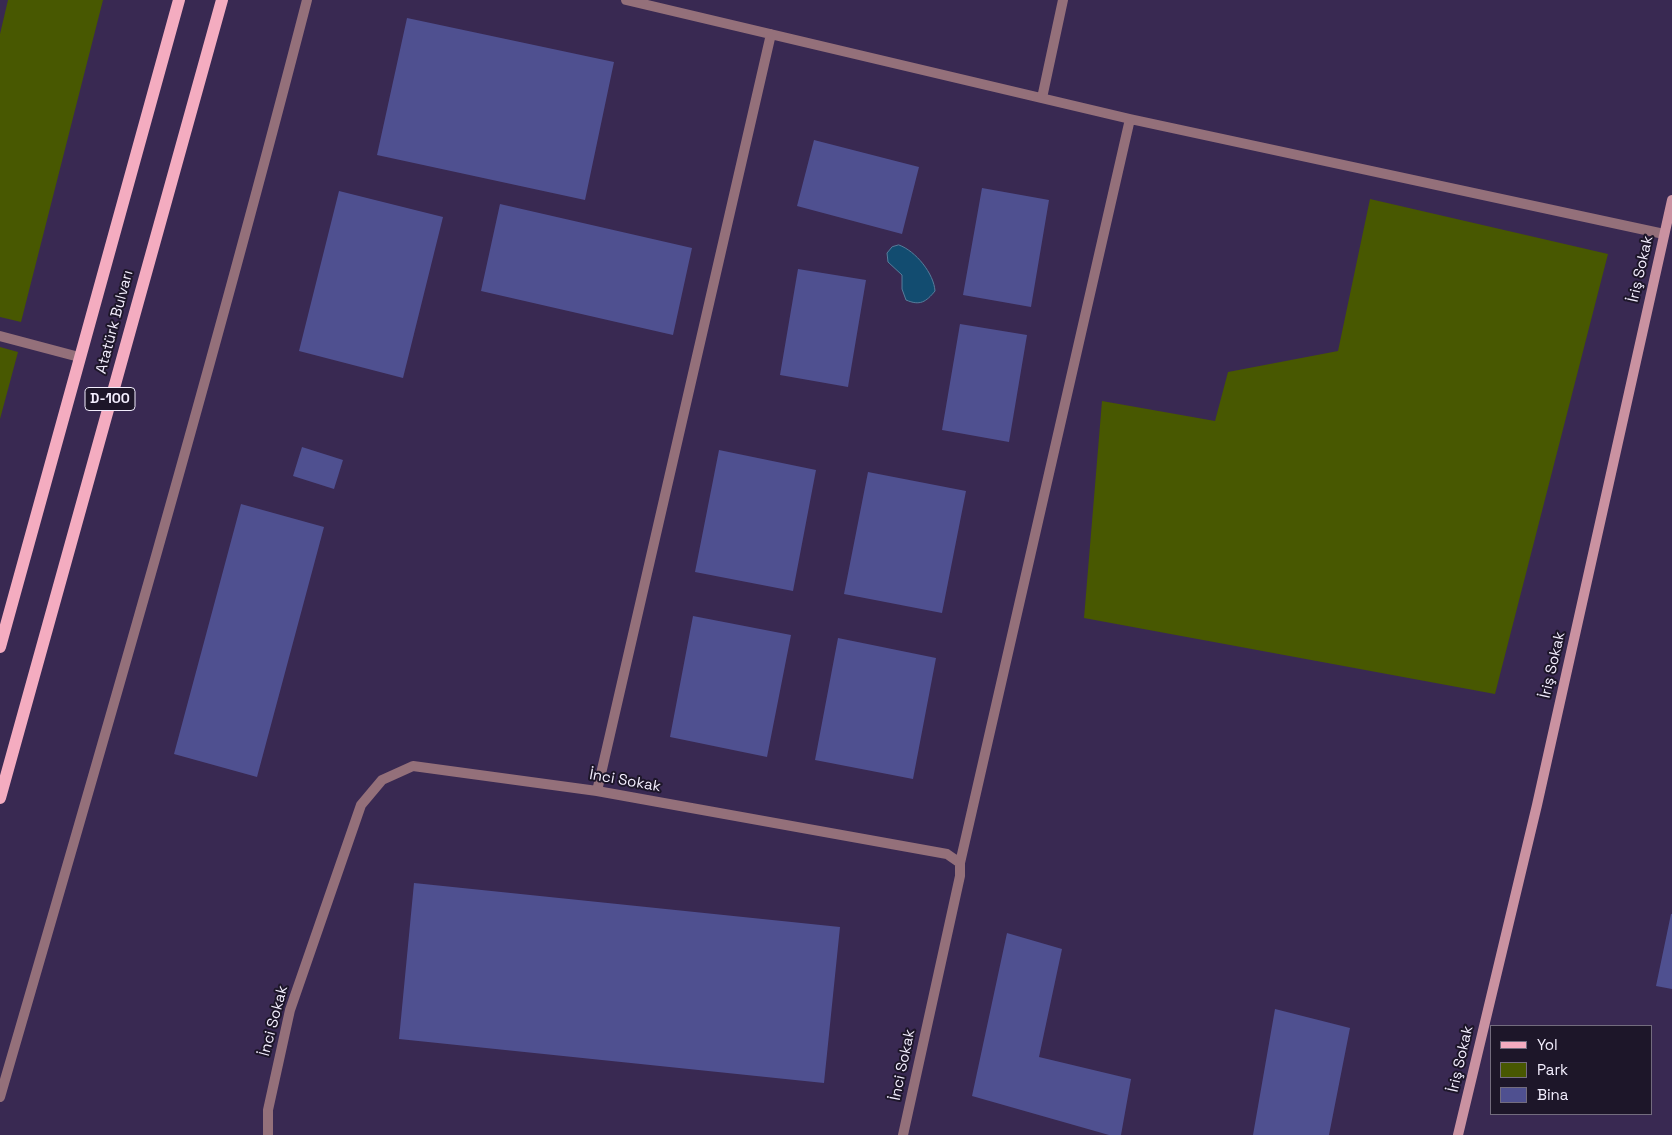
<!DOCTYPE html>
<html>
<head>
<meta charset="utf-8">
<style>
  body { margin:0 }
  #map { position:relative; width:1672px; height:1135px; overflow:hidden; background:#392952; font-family:"Space Grotesk",sans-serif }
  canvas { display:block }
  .legend { position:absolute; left:1490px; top:1025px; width:162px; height:90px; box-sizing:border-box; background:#1d1629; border:1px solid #736c7e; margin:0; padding:6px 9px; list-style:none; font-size:15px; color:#f3eefe }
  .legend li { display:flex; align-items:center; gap:10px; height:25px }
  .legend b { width:25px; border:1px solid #736c7e }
</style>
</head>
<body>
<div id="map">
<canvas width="1672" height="1135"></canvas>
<ul class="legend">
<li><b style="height:6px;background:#f4acc0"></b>Yol</li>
<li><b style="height:14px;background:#485801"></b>Park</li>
<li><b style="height:14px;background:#4f5090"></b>Bina</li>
</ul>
</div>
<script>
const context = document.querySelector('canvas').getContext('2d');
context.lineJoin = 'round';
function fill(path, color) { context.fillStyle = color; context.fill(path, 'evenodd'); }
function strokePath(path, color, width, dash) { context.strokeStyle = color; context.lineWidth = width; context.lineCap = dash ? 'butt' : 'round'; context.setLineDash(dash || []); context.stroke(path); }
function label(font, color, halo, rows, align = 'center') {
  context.font = font + ' "Space Grotesk",sans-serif'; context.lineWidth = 4; context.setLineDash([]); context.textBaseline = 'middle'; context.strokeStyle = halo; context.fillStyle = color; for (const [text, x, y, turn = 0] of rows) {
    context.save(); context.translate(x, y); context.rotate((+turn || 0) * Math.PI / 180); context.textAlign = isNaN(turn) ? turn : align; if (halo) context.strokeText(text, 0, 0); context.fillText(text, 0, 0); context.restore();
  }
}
const green = new Path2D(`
  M 8,0 L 103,0 L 21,322 L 0,317 L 0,34 Z
  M 1370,199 L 1608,254 L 1495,694 L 1084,618 L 1102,401 L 1215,421 L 1228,372 L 1338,351 Z
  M 0,347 L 18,352 L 0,419 Z`);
const water = new Path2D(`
  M 899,245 C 916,251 934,274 935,291 C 926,302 920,306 906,300 L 902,289 L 902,275 L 888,262 L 887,253 L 892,247 Z`);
const building = new Path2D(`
  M 407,18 L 614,62 L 585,200 L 377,155 Z
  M 814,140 L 919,167 L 902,234 L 797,206 Z
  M 982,188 L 1049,200 L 1031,307 L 963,295 Z
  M 339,191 L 443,217 L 403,378 L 299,351 Z
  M 500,204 L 692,248 L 673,335 L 481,291 Z
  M 798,269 L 866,280 L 848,387 L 780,375 Z
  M 960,324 L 1027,335 L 1009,442 L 942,430 Z
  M 302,447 L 343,460 L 334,489 L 293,476 Z
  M 719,450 L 816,470 L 793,591 L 695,572 Z
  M 868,472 L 966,491 L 942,613 L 844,594 Z
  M 241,504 L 324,527 L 257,777 L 174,754 Z
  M 693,616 L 791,635 L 767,757 L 670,737 Z
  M 838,638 L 936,658 L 913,779 L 815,760 Z
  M 414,883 L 840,927 L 824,1083 L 399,1039 Z
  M 1671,914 L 1672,914 L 1672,989 L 1656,986 Z
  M 1007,933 L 1062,949 L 1039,1057 L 1131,1079 L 1121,1135 L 1109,1135 L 972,1096 Z
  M 1275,1009 L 1350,1028 L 1329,1135 L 1253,1135 Z`);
const street = new Path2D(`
  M 626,0 L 1130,119 L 1664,234
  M 1042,98 L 1063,0
  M 0,336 L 79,357
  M 597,791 L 771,34
  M 0,1097 C 106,733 212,368 307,0
  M 268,1135 L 268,1110 L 290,1010 L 361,805 L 382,780 L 413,766 L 597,791 L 947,854 L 960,863
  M 903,1135 L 960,876 L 960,863 L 1130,119`);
const secondary = new Path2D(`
  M 1458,1135 L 1537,805 L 1672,200`);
const primary = new Path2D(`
  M 0,647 L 179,0
  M 0,798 L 222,0`);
const shields = [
  [110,399,50]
];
const shieldNames = [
  ["D-100",110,399]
];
const streetNames = [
  ["İriş Sokak",1641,269,-77],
  ["Atatürk Bulvarı",115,322,-75],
  ["İriş Sokak",1553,665,-77],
  ["İnci Sokak",625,781,10],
  ["İnci Sokak",274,1021,-75],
  ["İriş Sokak",1461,1059,-77],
  ["İnci Sokak",903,1065,-78]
];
fill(green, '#485801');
fill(water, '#124c70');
strokePath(water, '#567d9b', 1);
fill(building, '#4f5090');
strokePath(street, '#94707a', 10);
strokePath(secondary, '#ca92a1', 10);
strokePath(primary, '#f4acc0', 12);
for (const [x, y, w] of shields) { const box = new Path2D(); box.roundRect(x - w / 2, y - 11.5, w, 23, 4); context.fillStyle = '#1d1629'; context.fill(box); strokePath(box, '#f3eefe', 1); }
label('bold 14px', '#f3eefe', null, shieldNames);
label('15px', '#f3eefe', '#1d1629', streetNames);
</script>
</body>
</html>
